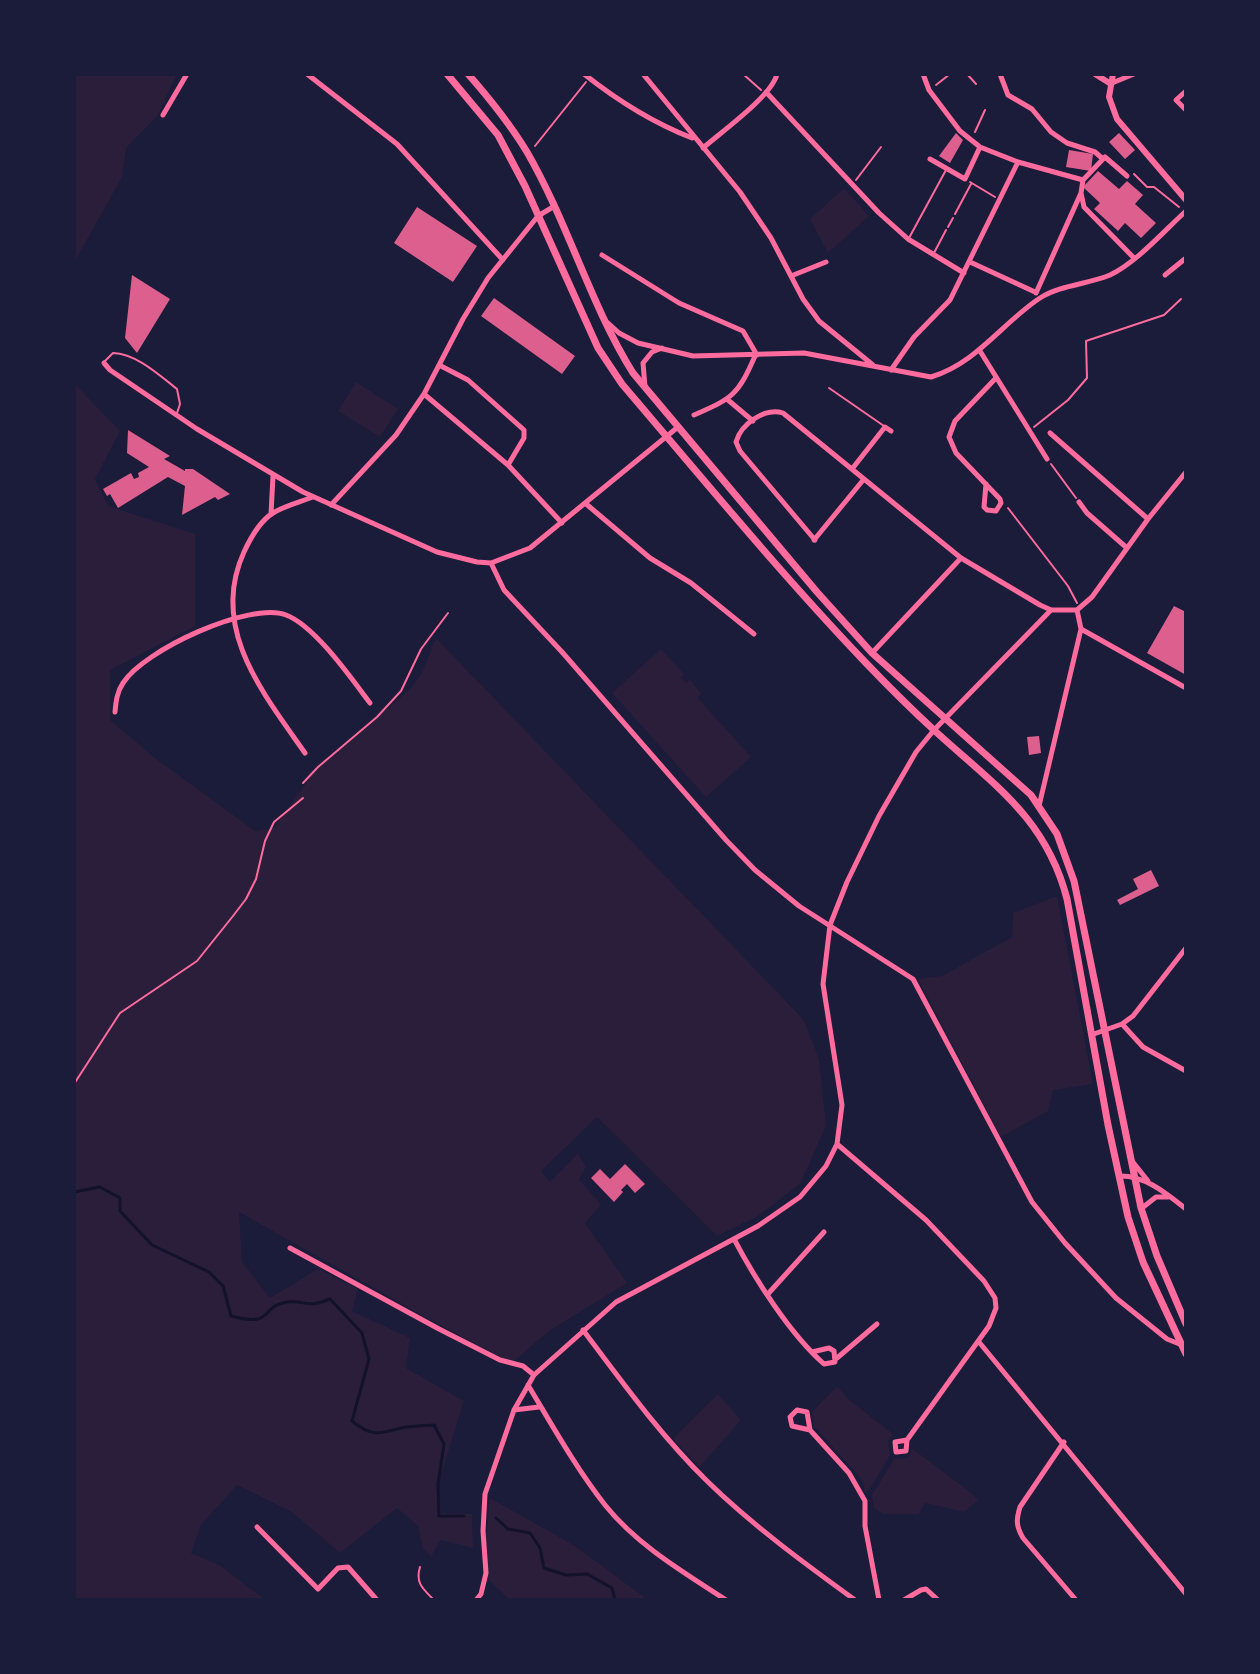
<!DOCTYPE html>
<html>
<head>
<meta charset="utf-8">
<style>
  body { margin:0 }
  #map { position:relative; width:1260px; height:1674px; overflow:hidden; background:#1b1b3a; font-family:Ubuntu,sans-serif }
  canvas { display:block }
  .frame { position:absolute; inset:0; border:76px solid #1b1b3a; pointer-events:none }
</style>
</head>
<body>
<div id="map">
<canvas width="1260" height="1674"></canvas>
<div class="frame"></div>
</div>
<script>
const context = document.querySelector('canvas').getContext('2d');
context.lineJoin = 'round';
function fill(path, color) { context.fillStyle = color; context.fill(path, 'evenodd'); }
function strokePath(path, color, width, dash) { context.strokeStyle = color; context.lineWidth = width; context.lineCap = dash ? 'butt' : 'round'; context.setLineDash(dash || []); context.stroke(path); }
const green = new Path2D(`
  M 74,74 L 177,74 L 158,115 L 126,148 L 122,177 L 74,263 Z
  M 844,188 L 869,216 L 828,253 L 810,219 Z
  M 356,382 L 398,409 L 380,437 L 338,411 Z
  M 74,383 L 120,431 L 95,479 L 108,506 L 195,534 L 195,626 L 110,670 L 110,720 L 155,758 L 255,831 L 274,828 L 314,772 L 410,689 L 422,673 L 436,638 L 803,1019 L 819,1059 L 826,1126 L 800,1184 L 758,1216 L 717,1236 L 597,1117 L 541,1171 L 550,1182 L 578,1153 L 586,1167 L 579,1179 L 601,1205 L 585,1223 L 627,1283 L 549,1331 L 512,1363 L 425,1317 L 239,1212 L 242,1262 L 270,1298 L 318,1269 L 358,1289 L 352,1311 L 410,1338 L 406,1368 L 464,1401 L 439,1481 L 441,1513 L 472,1514 L 473,1548 L 440,1540 L 431,1557 L 423,1548 L 418,1526 L 397,1508 L 340,1553 L 292,1512 L 237,1485 L 201,1525 L 191,1553 L 221,1566 L 265,1600 L 74,1600 Z
  M 661,649 L 684,674 L 681,677 L 686,683 L 690,680 L 701,693 L 698,698 L 751,757 L 706,797 L 612,693 Z
  M 1057,896 L 1093,1084 L 1053,1090 L 1048,1111 L 1001,1137 L 918,979 L 942,976 L 1012,937 L 1013,913 Z
  M 837,1386 L 848,1399 L 893,1434 L 888,1441 L 890,1455 L 870,1489 L 865,1493 L 863,1481 L 814,1426 L 812,1412 Z
  M 718,1394 L 741,1420 L 700,1467 L 673,1439 Z
  M 913,1449 L 970,1492 L 978,1500 L 964,1512 L 925,1503 L 919,1514 L 883,1514 L 874,1508 L 872,1495 L 894,1459 L 907,1458 Z
  M 490,1498 L 575,1546 L 648,1600 L 510,1600 L 487,1578 L 486,1538 Z`);
const stream = new Path2D(`
  M 74,1192 L 100,1187 L 120,1198 L 120,1211 L 152,1245 L 209,1272 L 223,1286 L 231,1316 C 276,1328 259,1306 287,1302 C 307,1300 306,1309 330,1299 L 362,1333 L 369,1359 L 352,1421 C 372,1437 378,1434 401,1428 C 411,1426 423,1426 434,1425 L 444,1444 L 438,1484 L 439,1516 L 464,1516
  M 496,1518 L 508,1529 L 530,1533 L 540,1548 L 544,1568 L 566,1575 L 587,1574 L 612,1588 L 615,1600`);
const building = new Path2D(`
  M 956,133 L 963,140 L 950,163 L 939,156 Z
  M 1119,133 L 1135,150 L 1125,159 L 1109,142 Z
  M 1069,150 L 1093,154 L 1091,171 L 1066,167 Z
  M 1098,171 L 1119,189 L 1127,181 L 1143,195 L 1135,204 L 1156,223 L 1141,238 L 1125,223 L 1118,231 L 1094,209 L 1100,203 L 1083,187 Z
  M 417,207 L 477,246 L 453,282 L 394,243 Z
  M 132,275 L 170,299 L 137,353 L 125,338 Z
  M 494,298 L 575,356 L 562,374 L 481,316 Z
  M 128,430 L 170,456 L 164,459 L 185,471 L 185,469 L 193,469 L 230,494 L 218,500 L 215,497 L 182,515 L 185,486 L 168,477 L 118,508 L 110,494 L 107,496 L 103,489 L 131,473 L 134,479 L 139,477 L 138,473 L 149,467 L 127,453 Z
  M 1174,606 L 1186,612 L 1186,675 L 1147,653 Z
  M 1039,736 L 1041,753 L 1029,755 L 1027,737 Z
  M 1151,870 L 1159,886 L 1120,905 L 1117,900 L 1138,889 L 1133,879 Z
  M 625,1164 L 645,1184 L 635,1193 L 627,1184 L 621,1190 L 623,1192 L 614,1202 L 591,1178 L 600,1169 L 610,1179 Z`);
const path = new Path2D(`
  M 743,74 L 761,90
  M 967,74 L 976,84
  M 936,85 L 950,74
  M 975,132 L 985,110
  M 535,146 L 586,82
  M 1134,174 L 1147,187 L 1154,187 L 1179,207
  M 856,180 L 881,147
  M 970,182 L 995,197
  M 955,214 L 971,184
  M 1034,427 L 1068,400 L 1087,378 L 1086,341 L 1164,315 L 1181,299
  M 1051,464 L 1076,498
  M 1008,508 L 1068,586 L 1077,603
  M 303,783 L 318,767 L 377,717 L 401,691 L 421,649 L 448,613
  M 74,1084 L 120,1013 L 197,961 L 233,916 L 246,899 L 256,879 L 265,841 L 274,822 L 303,798`);
const service = new Path2D(`
  M 948,227 L 953,218
  M 909,238 L 946,170
  M 934,253 L 946,230
  M 104,362 L 113,353 C 137,354 159,375 177,389 L 180,404 L 177,413
  M 829,388 L 884,426
  M 420,1567 C 415,1583 423,1589 434,1600`);
const minor = new Path2D(`
  M 307,74 L 397,144 L 503,260
  M 584,74 C 618,101 651,122 692,138
  M 643,74 L 740,192 L 771,238 L 803,299 L 819,321 L 873,365
  M 923,74 L 929,90 L 960,131 L 980,147 L 1018,162 L 1083,180
  M 1000,74 L 1008,95 L 1032,109 L 1051,132 L 1067,143 L 1095,152 L 1103,159
  M 1112,83 L 1134,74
  M 1186,91 L 1176,100 L 1186,110
  M 766,92 L 879,213 L 908,239 L 964,273
  M 163,115 L 187,74
  M 703,148 C 721,132 772,96 777,74
  M 930,159 L 965,179 L 980,147
  M 1083,180 L 1081,193 L 1084,207 L 1134,258
  M 1083,180 L 1105,157 L 1127,176
  M 602,255 L 679,303 L 743,331 L 757,355
  M 970,262 L 1035,292
  M 1165,275 L 1186,258
  M 791,276 L 826,262
  M 1036,293 L 1081,193
  M 608,323 L 619,333 L 638,343 L 693,356 L 804,353 L 931,377 C 977,363 1002,323 1040,298 C 1060,285 1089,284 1110,275 C 1136,263 1165,230 1186,211
  M 980,351 L 1047,459
  M 104,363 L 110,370 L 197,429 L 303,492 L 437,552 L 477,562 L 491,563 L 530,548 L 678,427
  M 439,365 L 468,380 L 524,430 L 524,438 L 508,465
  M 891,370 L 914,337 L 950,300 L 1018,162
  M 645,387 L 643,363 L 652,352 L 662,348
  M 424,394 L 508,465 L 562,523
  M 728,400 L 753,421
  M 694,415 C 733,398 738,395 755,356
  M 1050,433 L 1148,519
  M 852,469 L 885,427 L 891,431
  M 986,484 L 984,507 L 987,510 L 996,511 L 1001,503 L 1000,499 L 956,453 L 949,437 L 955,421 L 995,379
  M 1079,502 L 1087,513 L 1127,548
  M 585,503 L 650,558 L 691,583 L 754,634
  M 331,505 L 396,435 L 424,394 L 463,319 L 488,278 L 538,216 L 553,207
  M 271,514 L 273,476
  M 814,540 L 864,479
  M 815,540 L 740,451 L 736,442 C 741,424 765,407 783,413 L 961,558 L 1040,605 L 1051,610 L 1077,610
  M 491,563 L 504,590 L 562,652 L 726,840 L 755,870 L 799,906 L 913,979 L 1032,1202 L 1065,1243 L 1116,1298 L 1167,1339 L 1182,1345 L 1186,1343
  M 1077,610 L 1092,597 L 1148,519 L 1186,472
  M 1081,629 L 1186,688
  M 872,653 L 961,558
  M 115,712 C 116,701 117,692 123,683 C 144,650 250,601 286,615 C 315,626 351,678 370,703
  M 305,753 C 263,693 209,628 244,552 C 250,539 260,521 273,513 C 284,506 300,502 313,497
  M 1039,806 L 1081,629 L 1077,610
  M 1122,1024 L 1143,1047 L 1186,1071
  M 1091,1035 L 1122,1024 L 1133,1016 L 1186,948
  M 837,1144 L 926,1220 L 984,1281 L 995,1298 L 996,1308 L 989,1326 L 907,1440 L 906,1451 L 896,1452 L 895,1442 L 907,1440
  M 1132,1161 L 1148,1181
  M 1119,1176 C 1145,1175 1167,1194 1186,1209
  M 1142,1208 L 1156,1197 L 1168,1197
  M 734,1239 C 755,1279 790,1334 824,1364 L 835,1362 L 834,1351 L 829,1348 L 812,1352
  M 290,1248 L 439,1329 L 500,1360 L 523,1366 L 534,1375
  M 767,1295 L 824,1232
  M 583,1330 C 622,1382 661,1436 707,1481 C 752,1525 804,1563 855,1600
  M 979,1342 L 1186,1594
  M 837,1358 L 877,1324
  M 528,1385 C 552,1425 576,1468 605,1505 C 637,1545 683,1572 726,1600
  M 514,1410 L 539,1407
  M 810,1430 L 792,1426 L 790,1417 L 797,1410 L 807,1412 L 810,1430 L 849,1473 L 865,1501 L 865,1526 L 879,1600
  M 1064,1442 L 1020,1507 C 1016,1520 1016,1526 1023,1538 L 1076,1600
  M 257,1527 L 318,1589 L 338,1568 L 348,1567 L 377,1600
  M 476,1600 L 481,1594 L 486,1573 L 483,1531 L 485,1494 L 514,1410 L 534,1375 L 616,1302 L 758,1226 L 800,1197 L 826,1166 L 837,1144 L 842,1105 L 823,984 L 830,925 L 847,882 L 879,816 L 916,752 L 934,730 L 1051,610
  M 904,1600 L 921,1590 L 926,1589 L 938,1600`);
const tertiary = new Path2D(`
  M 1095,74 L 1111,84
  M 1113,74 L 1109,97 L 1117,119 L 1186,200`);
const primary = new Path2D(`
  M 447,74 L 498,135 L 525,186 L 598,348 L 622,384 C 702,478 781,574 866,663 C 888,686 911,709 935,731 C 994,785 1046,818 1067,899 L 1108,1125 L 1128,1217 L 1143,1262 L 1186,1354
  M 468,74 C 490,99 510,124 527,152 C 568,223 590,304 633,373 L 817,592 L 872,653 L 1031,795 L 1057,834 L 1074,881 L 1141,1208 L 1157,1256 L 1186,1324`);
fill(green, '#2a1e3b');
strokePath(stream, '#12122b', 3);
fill(building, '#dd5f8e');
strokePath(path, '#ff6b9d', 2);
strokePath(service, '#ff6b9d', 2);
strokePath(minor, '#ff6b9d', 5);
strokePath(tertiary, '#ff6b9d', 6);
strokePath(primary, '#ff6b9d', 7);
</script>
</body>
</html>
